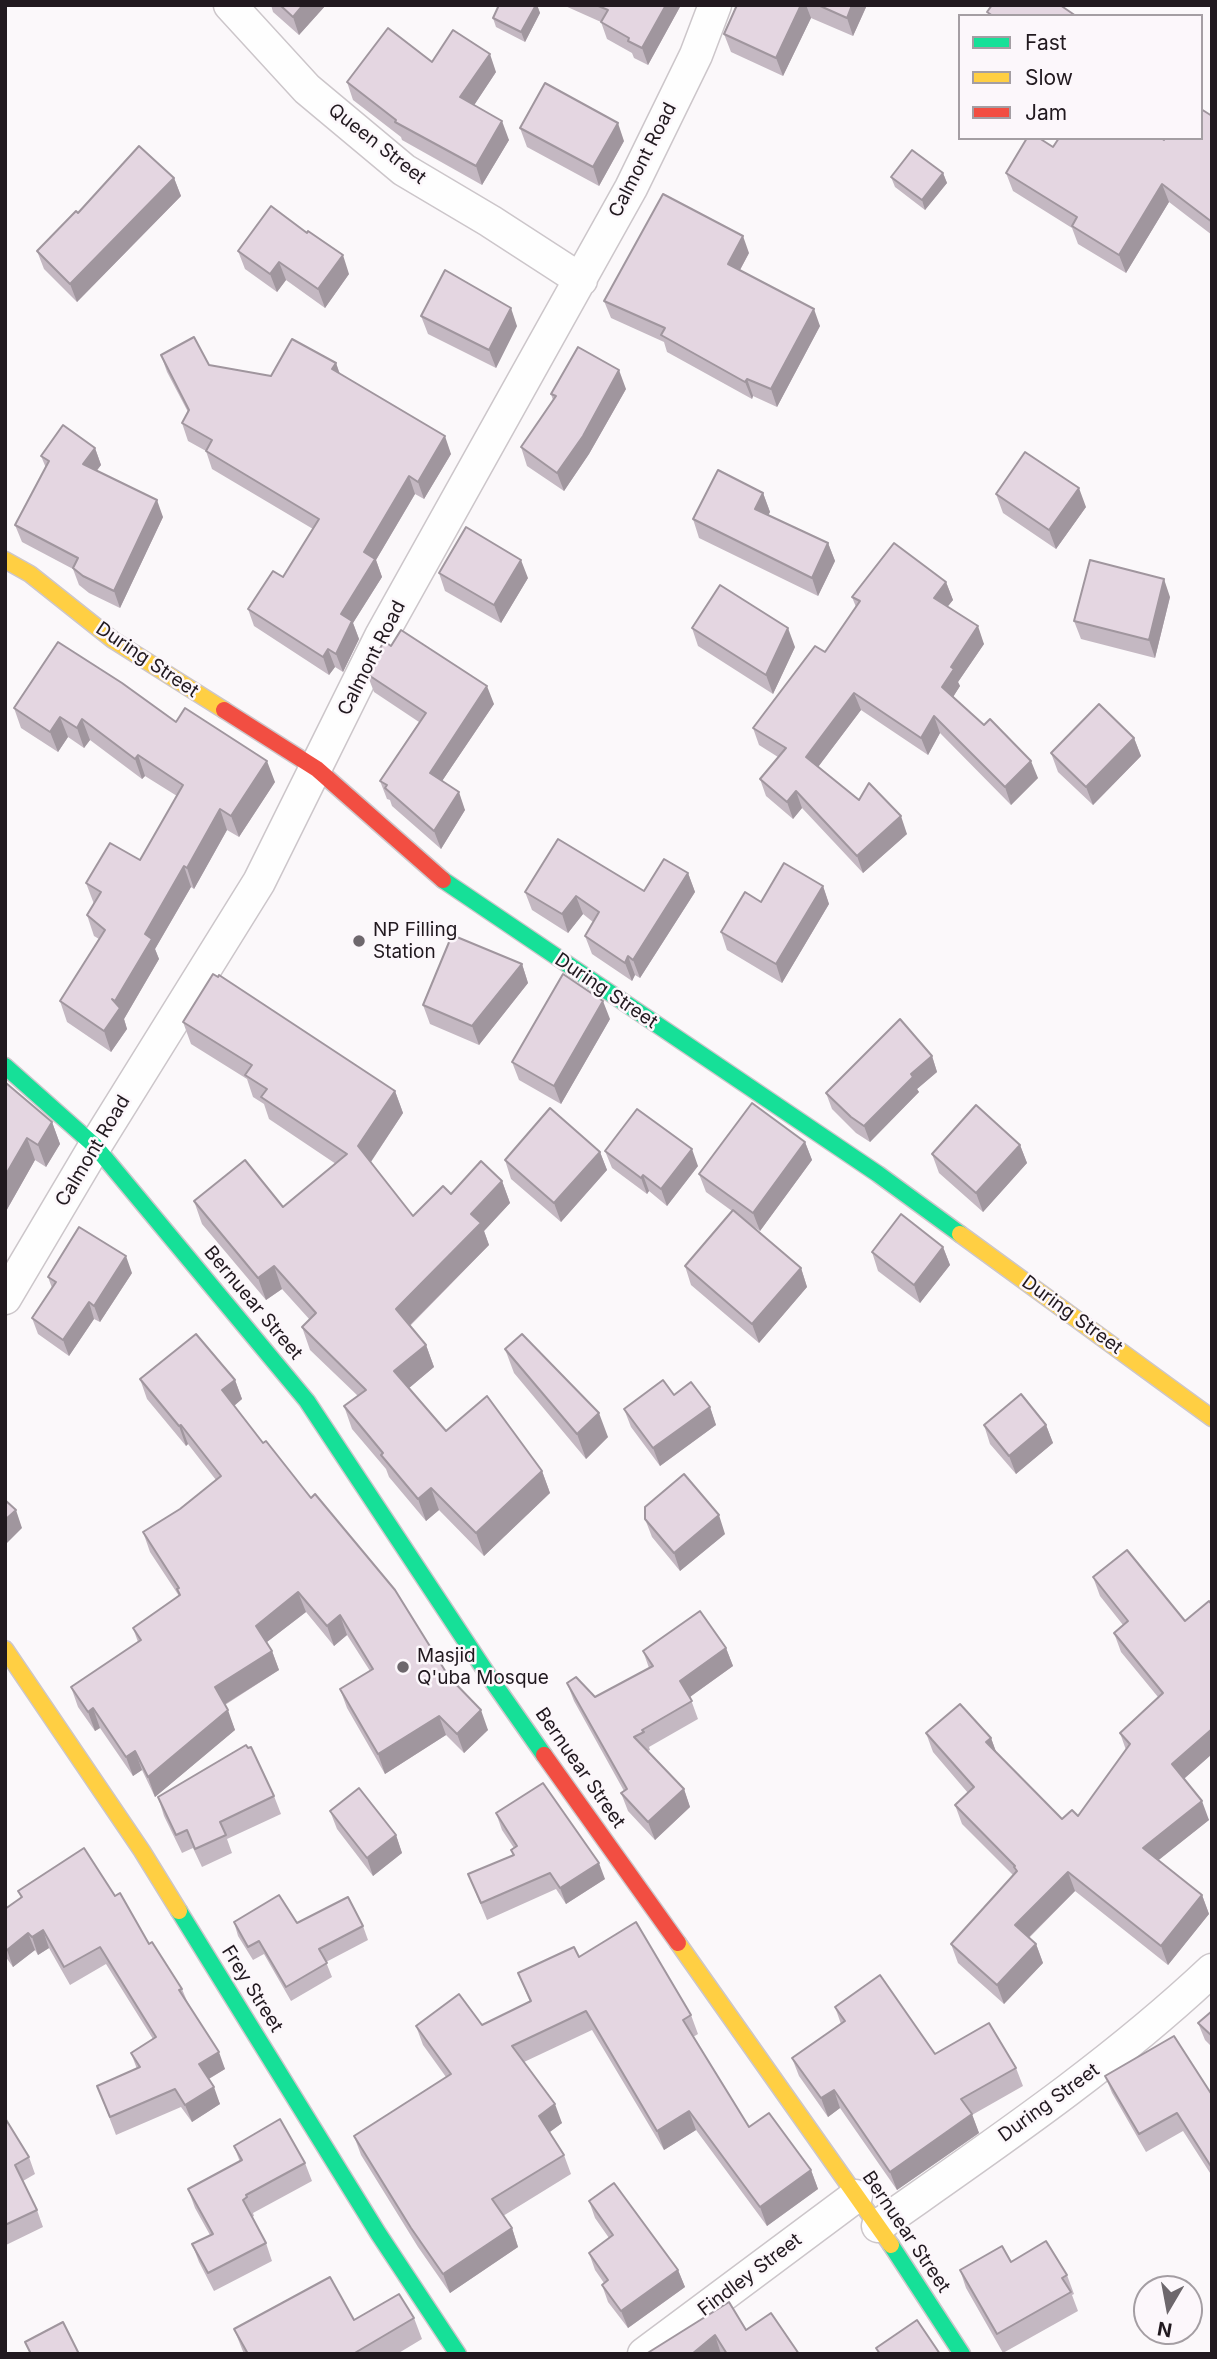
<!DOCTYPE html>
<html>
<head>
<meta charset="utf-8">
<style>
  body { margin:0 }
  #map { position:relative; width:1217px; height:2359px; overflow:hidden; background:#fbf8fa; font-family:Inter,sans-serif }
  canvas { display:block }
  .frame { position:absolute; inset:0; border:7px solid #21191f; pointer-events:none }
  .legend { position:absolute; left:958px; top:14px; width:245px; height:126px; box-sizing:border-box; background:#fcf7fb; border:2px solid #a49ea3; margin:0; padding:9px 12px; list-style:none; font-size:21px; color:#21191f }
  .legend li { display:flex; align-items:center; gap:14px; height:35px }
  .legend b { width:35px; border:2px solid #a49ea3 }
  .north { position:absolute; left:1133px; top:2275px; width:70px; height:70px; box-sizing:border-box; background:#fcf7fb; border:2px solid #a49ea3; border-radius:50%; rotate:190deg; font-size:19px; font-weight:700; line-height:28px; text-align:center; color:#21191f }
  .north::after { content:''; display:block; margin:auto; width:24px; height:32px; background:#6d676c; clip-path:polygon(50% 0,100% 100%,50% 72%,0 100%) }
</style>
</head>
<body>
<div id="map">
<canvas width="1217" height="2359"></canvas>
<div class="frame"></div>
<ul class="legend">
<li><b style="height:9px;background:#16e098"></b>Fast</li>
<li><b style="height:9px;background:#ffcf43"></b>Slow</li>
<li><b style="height:9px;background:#f24e42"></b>Jam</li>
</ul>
<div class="north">N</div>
</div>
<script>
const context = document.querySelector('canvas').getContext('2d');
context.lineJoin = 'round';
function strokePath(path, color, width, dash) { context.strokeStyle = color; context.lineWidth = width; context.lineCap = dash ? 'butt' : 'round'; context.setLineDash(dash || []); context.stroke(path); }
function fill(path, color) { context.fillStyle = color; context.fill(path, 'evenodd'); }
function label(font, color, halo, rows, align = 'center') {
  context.font = font + ' Inter,sans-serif'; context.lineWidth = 5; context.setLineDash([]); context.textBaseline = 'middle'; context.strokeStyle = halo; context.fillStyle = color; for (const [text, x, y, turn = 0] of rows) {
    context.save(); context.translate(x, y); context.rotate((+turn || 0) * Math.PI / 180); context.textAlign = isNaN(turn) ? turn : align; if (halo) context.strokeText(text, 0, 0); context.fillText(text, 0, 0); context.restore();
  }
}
const street = new Path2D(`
  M 230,5 L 307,89 L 404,170 L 490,221 L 581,280
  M 5,1298 L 95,1146 L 259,882 L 381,636 L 631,188 L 696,55 L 715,5
  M 878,2226 C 993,2145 1109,2067 1212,1970
  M 644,2354 L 856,2196`);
const fast = new Path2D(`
  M 443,880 L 878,1174 L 960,1234
  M 5,1066 L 95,1146 L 307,1401 L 488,1675 L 544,1755
  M 179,1911 L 378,2233 L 458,2354
  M 891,2245 L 962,2354`);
const slow = new Path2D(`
  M 5,560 L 30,574 L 113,640 L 224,710
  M 960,1234 L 1212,1418
  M 5,1649 L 142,1851 L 179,1911
  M 678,1943 L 891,2245`);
const jam = new Path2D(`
  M 224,710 L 317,769 L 443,880
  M 544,1755 L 678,1943`);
const wall = new Path2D(`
  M 271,5 L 326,5 L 299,35 L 273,12 Z
  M 499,5 L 537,5 L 540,13 L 525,42 L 496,27 L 493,18 Z
  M 563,5 L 681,5 L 648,65 L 634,58 L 632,53 L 607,39 L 601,22 Z
  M 737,5 L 867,5 L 853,36 L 811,18 L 783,76 L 731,52 L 724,34 Z
  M 432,62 L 496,72 L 474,105 L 509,140 L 482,185 L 402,140 L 401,137 L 353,100 L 347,82 Z
  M 1212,116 L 1212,235 L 1169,202 L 1126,273 L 1078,244 L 1072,228 L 1013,191 L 1006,173 L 1053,147 L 1164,140 Z
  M 520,128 L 624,141 L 599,186 L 527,147 Z
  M 943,173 L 947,183 L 925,210 L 895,187 L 891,177 Z
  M 174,178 L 181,196 L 77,302 L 44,269 L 37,251 L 78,213 Z
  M 238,251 L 349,274 L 325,308 L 286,280 L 277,292 L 245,269 Z
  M 749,253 L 740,270 L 820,326 L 777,407 L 753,396 L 752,399 L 667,352 L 664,342 L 611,318 L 604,301 Z
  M 421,316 L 517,326 L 496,368 L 428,334 Z
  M 161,355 L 209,365 L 271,376 L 336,363 L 340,374 L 451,454 L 424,499 L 415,494 L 376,560 L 382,577 L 353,623 L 359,639 L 343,672 L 335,667 L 329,675 L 254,626 L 248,609 L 283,577 L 313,529 L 212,469 L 206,451 L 188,441 L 182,423 L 188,412 L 167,372 Z
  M 626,389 L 589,454 L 564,491 L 527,466 L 521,447 L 553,400 L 551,394 Z
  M 95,448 L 101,465 L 96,471 L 163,517 L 120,608 L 89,593 L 79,585 L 73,569 L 22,542 L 15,525 L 46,468 L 41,456 Z
  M 763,493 L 770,512 L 768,515 L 828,543 L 835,561 L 818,596 L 699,538 L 693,519 Z
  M 996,494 L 1086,507 L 1056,549 L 1003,513 Z
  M 439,573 L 528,578 L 501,623 L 445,591 Z
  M 946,582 L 953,600 L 947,607 L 984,644 L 958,682 L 960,686 L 953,697 L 1038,778 L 1011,805 L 940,733 L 928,755 L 861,710 L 818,767 L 859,800 L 907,834 L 863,873 L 802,808 L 793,819 L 766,796 L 760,779 L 778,757 L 759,745 L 753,728 L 825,652 L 856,607 L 852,597 Z
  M 1170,597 L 1155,658 L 1081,639 L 1074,621 Z
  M 692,628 L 795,647 L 773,694 L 698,646 Z
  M 367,674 L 494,704 L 442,781 L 465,810 L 441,849 L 392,806 L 390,800 L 387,799 L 380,781 L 419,722 L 374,692 Z
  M 14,708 L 176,722 L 275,782 L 239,837 L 227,830 L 194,889 L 191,887 L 155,949 L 159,959 L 124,1019 L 127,1029 L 111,1052 L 67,1022 L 60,1001 L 99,939 L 94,936 L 87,915 L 94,904 L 86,883 L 140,860 L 177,796 L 145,776 L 142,779 L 90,740 L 84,748 L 68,737 L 58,752 L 21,728 Z
  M 1134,738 L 1141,756 L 1093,805 L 1058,772 L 1051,753 Z
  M 688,873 L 695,892 L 640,978 L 635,975 L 632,981 L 592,954 L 585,936 L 593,922 L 583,914 L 568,933 L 532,910 L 525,892 L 644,891 Z
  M 823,886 L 829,904 L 782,983 L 727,950 L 721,932 L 761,902 Z
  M 522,964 L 528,983 L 479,1045 L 430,1024 L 423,1005 Z
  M 610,1019 L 561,1104 L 519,1080 L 512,1062 Z
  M 183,1022 L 395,1091 L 403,1113 L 371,1162 L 413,1216 L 451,1194 L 502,1181 L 510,1203 L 484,1231 L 489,1245 L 410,1326 L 426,1345 L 434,1367 L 409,1388 L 446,1431 L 542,1471 L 550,1493 L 484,1556 L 439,1510 L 426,1521 L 389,1477 L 386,1469 L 352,1429 L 344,1406 L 358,1396 L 310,1350 L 302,1327 L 310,1320 L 282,1289 L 266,1300 L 202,1224 L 194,1201 L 283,1207 L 336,1164 L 269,1119 L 264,1104 L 253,1097 L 247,1079 L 191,1044 Z
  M 932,1056 L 937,1072 L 917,1089 L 919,1092 L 870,1142 L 856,1133 L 832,1109 L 826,1093 Z
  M 5,1084 L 52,1122 L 60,1144 L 46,1167 L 35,1160 L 5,1213 Z
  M 805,1142 L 812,1160 L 760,1231 L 744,1220 L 801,1268 L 807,1287 L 759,1343 L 691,1285 L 685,1266 L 732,1211 L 706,1192 L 699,1174 Z
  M 1020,1145 L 1027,1163 L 983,1212 L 939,1173 L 932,1154 Z
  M 605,1151 L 698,1166 L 667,1206 L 649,1191 L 647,1194 L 612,1168 Z
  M 600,1152 L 607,1170 L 561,1222 L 511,1179 L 505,1160 Z
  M 943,1247 L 950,1265 L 920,1303 L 878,1271 L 872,1252 Z
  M 132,1273 L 100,1322 L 94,1319 L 69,1356 L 38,1334 L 32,1318 L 52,1288 L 48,1277 Z
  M 505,1349 L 608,1437 L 586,1459 L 514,1373 Z
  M 140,1379 L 235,1380 L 242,1399 L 234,1406 L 449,1677 L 488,1730 L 464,1753 L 446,1735 L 385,1774 L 347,1708 L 340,1689 L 370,1671 L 347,1635 L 334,1646 L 306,1612 L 267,1642 L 272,1651 L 279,1670 L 225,1705 L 235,1730 L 155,1797 L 142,1770 L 133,1776 L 100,1728 L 95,1731 L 78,1707 L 71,1687 L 138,1642 L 133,1628 L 179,1596 L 150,1552 L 143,1532 L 180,1509 L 216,1480 L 188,1444 L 186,1446 L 147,1399 Z
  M 674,1395 L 710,1407 L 716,1425 L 660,1466 L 631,1427 L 624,1409 Z
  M 984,1425 L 1046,1425 L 1053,1443 L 1016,1474 L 990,1444 Z
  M 645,1519 L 725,1534 L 680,1571 L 652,1537 Z
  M 1093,1577 L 1185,1621 L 1212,1605 L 1212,1754 L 1184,1779 L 1209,1820 L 1158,1860 L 1202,1895 L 1209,1914 L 1168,1965 L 1075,1891 L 1029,1938 L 1036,1944 L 1043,1963 L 1004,2004 L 958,1963 L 951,1944 L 1013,1875 L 962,1824 L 955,1805 L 968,1793 L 933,1752 L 926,1733 L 991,1738 L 996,1752 L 1062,1819 L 1078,1816 L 1126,1750 L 1120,1733 L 1158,1697 L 1121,1652 L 1114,1633 L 1123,1625 L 1100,1596 Z
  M 726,1648 L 733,1666 L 690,1697 L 698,1719 L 649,1747 L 650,1750 L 648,1751 L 684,1789 L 690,1807 L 655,1840 L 628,1811 L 621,1793 L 624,1791 L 574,1701 L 567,1683 L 595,1697 L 649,1668 L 643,1651 Z
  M 248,1748 L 274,1796 L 281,1814 L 227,1839 L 232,1853 L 202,1867 L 193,1848 L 182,1853 L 164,1816 L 158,1797 Z
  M 330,1811 L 396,1835 L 402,1853 L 373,1876 L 337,1829 Z
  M 496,1813 L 605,1879 L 566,1904 L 556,1889 L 487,1920 L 468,1874 L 513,1855 L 511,1850 L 514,1848 L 502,1830 Z
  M 18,1891 L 115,1896 L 182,1989 L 187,2001 L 225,2069 L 209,2079 L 220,2104 L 192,2122 L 181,2107 L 116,2135 L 97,2086 L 137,2069 L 131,2053 L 153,2039 L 106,1964 L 70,1985 L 49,1948 L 38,1955 L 35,1950 L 13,1967 L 5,1956 L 5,1909 L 21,1898 Z
  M 234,1922 L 297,1923 L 363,1926 L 368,1940 L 326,1962 L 332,1977 L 291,2001 L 264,1954 L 253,1960 L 238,1936 Z
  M 579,1957 L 691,2015 L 698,2034 L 693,2037 L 749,2127 L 811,2170 L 818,2189 L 767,2226 L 696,2130 L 664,2150 L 592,2030 L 524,2062 L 562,2123 L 549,2132 L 564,2155 L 571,2174 L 503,2216 L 512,2228 L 518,2247 L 450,2293 L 418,2247 L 361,2155 L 354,2136 L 446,2077 L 423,2045 L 416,2026 L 482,2025 L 530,2002 L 518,1973 Z
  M 835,2007 L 935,2054 L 1016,2068 L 1023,2086 L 972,2115 L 979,2133 L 897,2190 L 840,2108 L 828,2117 L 799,2076 L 792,2058 L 841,2024 Z
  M 1212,2011 L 1212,2047 L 1205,2040 L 1198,2023 Z
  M 1105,2076 L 1212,2095 L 1212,2176 L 1183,2131 L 1146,2152 L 1112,2093 Z
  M 5,2118 L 29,2157 L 35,2174 L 23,2181 L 37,2210 L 43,2227 L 6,2245 L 5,2243 Z
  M 234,2146 L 305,2163 L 312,2181 L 253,2213 L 254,2216 L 252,2217 L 266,2243 L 272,2261 L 214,2291 L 199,2262 L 192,2244 L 210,2235 L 195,2208 L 188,2189 L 240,2162 Z
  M 589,2201 L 678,2270 L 685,2287 L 628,2328 L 608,2302 L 602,2285 L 604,2283 L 595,2270 L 589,2253 L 609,2238 L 595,2218 Z
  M 1011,2262 L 1067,2275 L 1074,2294 L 1072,2295 L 1078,2311 L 1003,2353 L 966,2288 L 960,2270 Z
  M 414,2318 L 422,2339 L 397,2354 L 244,2354 L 234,2329 L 354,2320 Z
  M 746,2330 L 799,2354 L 646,2354 Z`);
const shadedWall = new Path2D(`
  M 303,5 L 326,5 L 299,35 L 293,17 Z
  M 536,5 L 537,5 L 540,13 L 525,42 L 521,32 Z
  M 666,5 L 681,5 L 648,65 L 642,48 Z
  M 801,5 L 806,5 L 811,18 L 783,76 L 776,58 Z
  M 852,5 L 867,5 L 853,36 L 847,18 Z
  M 490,54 L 496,72 L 467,116 L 460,97 Z
  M 502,121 L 509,140 L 482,185 L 476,166 Z
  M 618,123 L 624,141 L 599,186 L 593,167 Z
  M 943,173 L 947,183 L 925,210 L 922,200 Z
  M 174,178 L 181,196 L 77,302 L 70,284 Z
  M 1162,184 L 1169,202 L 1126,273 L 1119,255 Z
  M 743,236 L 749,253 L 734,281 L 728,264 Z
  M 343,255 L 349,274 L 325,308 L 318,289 Z
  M 279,262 L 286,280 L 277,292 L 270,274 Z
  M 511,308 L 517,326 L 496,368 L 489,350 Z
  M 814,309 L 820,326 L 777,407 L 771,389 Z
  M 336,363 L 342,381 L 332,369 Z
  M 619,370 L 626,389 L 589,454 L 564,491 L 557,473 Z
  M 747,379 L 753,396 L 752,399 L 745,382 Z
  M 445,436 L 451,454 L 424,499 L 418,482 Z
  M 95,448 L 101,465 L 89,481 L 83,464 Z
  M 409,476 L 415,494 L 376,560 L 382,577 L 353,623 L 359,639 L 343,672 L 336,654 L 341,614 L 364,552 Z
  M 1079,488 L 1086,507 L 1056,549 L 1049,530 Z
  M 763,493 L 770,512 L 762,527 L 755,509 Z
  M 157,500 L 163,517 L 120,608 L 114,591 Z
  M 828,543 L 835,561 L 818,596 L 812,578 Z
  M 521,560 L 528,578 L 501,623 L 494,605 Z
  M 1164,579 L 1170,597 L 1155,658 L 1149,640 Z
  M 946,582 L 953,600 L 940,616 L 934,598 Z
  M 978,626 L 984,644 L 958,682 L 960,686 L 948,705 L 942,687 L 951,667 Z
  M 788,628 L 795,647 L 773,694 L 766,675 Z
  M 328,649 L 335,667 L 329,675 L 323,657 Z
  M 487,686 L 494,704 L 436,790 L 430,773 Z
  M 854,693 L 861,710 L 812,775 L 806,757 Z
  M 934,716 L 940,733 L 928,755 L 921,738 Z
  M 60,717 L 68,737 L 58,752 L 50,732 Z
  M 82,719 L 90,740 L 84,748 L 77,728 Z
  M 1134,738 L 1141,756 L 1093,805 L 1086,787 Z
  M 138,755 L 145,776 L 142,779 L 135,759 Z
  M 267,761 L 275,782 L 239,837 L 231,816 Z
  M 1031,761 L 1038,778 L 1011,805 L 1005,787 Z
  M 796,791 L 802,808 L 793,819 L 787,802 Z
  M 459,792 L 465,810 L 441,849 L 434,831 Z
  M 220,809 L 227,830 L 194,889 L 187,868 Z
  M 901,816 L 907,834 L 863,873 L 857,856 Z
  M 184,866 L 191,887 L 155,949 L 159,959 L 124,1019 L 127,1029 L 111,1052 L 104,1031 L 118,1010 L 115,1001 L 145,934 Z
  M 688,873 L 695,892 L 640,978 L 633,960 Z
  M 823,886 L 829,904 L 782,983 L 776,964 Z
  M 576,896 L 583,914 L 568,933 L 562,914 Z
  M 628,956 L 635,975 L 632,981 L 625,963 Z
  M 522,964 L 528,983 L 479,1045 L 472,1026 Z
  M 603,1001 L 610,1019 L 561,1104 L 554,1086 Z
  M 932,1056 L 937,1072 L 917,1089 L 919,1092 L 870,1142 L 864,1126 L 911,1074 Z
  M 395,1091 L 403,1113 L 366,1169 L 358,1146 Z
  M 52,1122 L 60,1144 L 46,1167 L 38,1145 Z
  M 27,1138 L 35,1160 L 5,1213 L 5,1176 Z
  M 805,1142 L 812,1160 L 760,1231 L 753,1213 Z
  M 1020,1145 L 1027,1163 L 983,1212 L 976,1193 Z
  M 692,1149 L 698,1166 L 667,1206 L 661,1189 Z
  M 600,1152 L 607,1170 L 561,1222 L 554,1203 Z
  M 643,1175 L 649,1191 L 647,1194 L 641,1178 Z
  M 502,1181 L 510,1203 L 484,1231 L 489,1245 L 404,1331 L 396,1309 L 471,1214 Z
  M 943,1247 L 950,1265 L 920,1303 L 914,1285 Z
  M 126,1256 L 132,1273 L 100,1322 L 94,1306 Z
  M 274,1266 L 282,1289 L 266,1300 L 258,1278 Z
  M 801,1268 L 807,1287 L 759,1343 L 752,1324 Z
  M 89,1302 L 94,1319 L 69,1356 L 63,1340 Z
  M 426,1345 L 434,1367 L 402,1394 L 394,1371 Z
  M 235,1380 L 242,1399 L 229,1410 L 222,1390 Z
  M 710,1407 L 716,1425 L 660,1466 L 653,1448 Z
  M 599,1413 L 608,1437 L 586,1459 L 577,1434 Z
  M 181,1425 L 188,1444 L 186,1446 L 179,1426 Z
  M 1046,1425 L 1053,1443 L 1016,1474 L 1009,1456 Z
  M 542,1471 L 550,1493 L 484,1556 L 476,1533 Z
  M 431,1488 L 439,1510 L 426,1521 L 418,1499 Z
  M 16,1510 L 22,1528 L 5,1545 L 5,1520 Z
  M 719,1515 L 725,1534 L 680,1571 L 674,1553 Z
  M 298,1592 L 306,1612 L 263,1645 L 256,1626 Z
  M 340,1615 L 347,1635 L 334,1646 L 327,1626 Z
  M 726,1648 L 733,1666 L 687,1699 L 680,1681 Z
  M 272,1651 L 279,1670 L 222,1706 L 215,1687 Z
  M 93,1708 L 100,1728 L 95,1731 L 88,1712 Z
  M 228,1710 L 235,1730 L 155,1797 L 148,1777 Z
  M 481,1710 L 488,1730 L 464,1753 L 457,1734 Z
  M 439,1716 L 446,1735 L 385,1774 L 378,1754 Z
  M 1212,1729 L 1212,1754 L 1179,1783 L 1172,1764 Z
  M 991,1738 L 998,1757 L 986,1742 Z
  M 135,1751 L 142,1770 L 133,1776 L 126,1757 Z
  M 684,1789 L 690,1807 L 655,1840 L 648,1822 Z
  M 1202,1801 L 1209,1820 L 1150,1867 L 1143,1848 Z
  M 396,1835 L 402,1853 L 373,1876 L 367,1858 Z
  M 599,1863 L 605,1879 L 566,1904 L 560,1888 Z
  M 1068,1872 L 1075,1891 L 1022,1944 L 1015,1925 Z
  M 1202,1895 L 1209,1914 L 1168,1965 L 1161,1946 Z
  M 43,1930 L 49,1948 L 38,1955 L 32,1937 Z
  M 28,1933 L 35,1950 L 13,1967 L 7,1950 Z
  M 1036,1944 L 1043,1963 L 1004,2004 L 997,1985 Z
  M 219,2052 L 225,2069 L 205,2081 L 199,2064 Z
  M 214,2087 L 220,2104 L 192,2122 L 185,2105 Z
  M 834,2090 L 840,2108 L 828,2117 L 821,2098 Z
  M 555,2104 L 562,2123 L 546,2135 L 539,2116 Z
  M 689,2111 L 696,2130 L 664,2150 L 657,2131 Z
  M 972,2114 L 979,2133 L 897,2190 L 890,2172 Z
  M 811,2170 L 818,2189 L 767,2226 L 760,2207 Z
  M 512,2228 L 518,2247 L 450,2293 L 443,2274 Z
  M 678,2270 L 685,2287 L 628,2328 L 621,2311 Z
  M 715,2335 L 721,2354 L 692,2354 Z`);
const building = new Path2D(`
  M 280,5 L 303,5 L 293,17 Z
  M 499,5 L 536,5 L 521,32 L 493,18 Z
  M 596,5 L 666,5 L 642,48 L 628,41 L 629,38 L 601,22 L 608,10 Z
  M 737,5 L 801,5 L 776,58 L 724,34 Z
  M 818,5 L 852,5 L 847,18 Z
  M 992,5 L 1060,5 L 1076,16 L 993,16 L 987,12 Z
  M 388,28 L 432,62 L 453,30 L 490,54 L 460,97 L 502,121 L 476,166 L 395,122 L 396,120 L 347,82 Z
  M 545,83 L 618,123 L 593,167 L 520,128 Z
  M 1201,109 L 1212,116 L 1212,222 L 1162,184 L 1119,255 L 1072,226 L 1077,217 L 1006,173 L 1027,138 L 1039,138 L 1053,147 L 1059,138 L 1161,138 L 1164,140 L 1165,138 L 1201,138 Z
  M 139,146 L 174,178 L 70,284 L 37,251 L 76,211 L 78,213 Z
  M 912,150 L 943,173 L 922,200 L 891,177 Z
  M 663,194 L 743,236 L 728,264 L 814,309 L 771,389 L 747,379 L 745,382 L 661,335 L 665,328 L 604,301 Z
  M 271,206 L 307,233 L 308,231 L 343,255 L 318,289 L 279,262 L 270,274 L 238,251 Z
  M 445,270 L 511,308 L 489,350 L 421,316 Z
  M 194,337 L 209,365 L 271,376 L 292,339 L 336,363 L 332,369 L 445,436 L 418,482 L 409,476 L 364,552 L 375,559 L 341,614 L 352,621 L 336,654 L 328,649 L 323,657 L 248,609 L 273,571 L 283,577 L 319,519 L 206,451 L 212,440 L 182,423 L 189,410 L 161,355 Z
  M 578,347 L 619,370 L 583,436 L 557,473 L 521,447 L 556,396 L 551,394 Z
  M 63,425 L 95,448 L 83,464 L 157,500 L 114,591 L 83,576 L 73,568 L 78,558 L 15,525 L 49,461 L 41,456 Z
  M 1025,452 L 1079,488 L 1049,530 L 996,494 Z
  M 718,470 L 763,493 L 755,509 L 828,543 L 812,578 L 693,519 Z
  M 466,527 L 521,560 L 494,605 L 439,573 Z
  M 894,543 L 946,582 L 934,598 L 978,626 L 951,667 L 954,669 L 942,687 L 984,725 L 990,719 L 1031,761 L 1005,787 L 934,716 L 921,738 L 854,693 L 806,757 L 859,800 L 869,783 L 901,816 L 857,856 L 796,791 L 787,802 L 760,779 L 786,748 L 753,728 L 815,646 L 825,652 L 860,601 L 852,597 Z
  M 1090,560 L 1164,579 L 1149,640 L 1074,621 Z
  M 720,585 L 788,628 L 766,675 L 692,628 Z
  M 401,630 L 487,686 L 430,773 L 459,792 L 434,831 L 385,788 L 387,785 L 380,781 L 426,713 L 367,674 L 384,641 L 391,646 Z
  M 58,642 L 122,683 L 176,722 L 185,708 L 267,761 L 231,816 L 220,809 L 187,868 L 184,866 L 145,934 L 152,939 L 115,1001 L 112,999 L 120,1008 L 104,1031 L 60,1001 L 105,930 L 87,915 L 101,892 L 86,883 L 110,843 L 140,860 L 183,785 L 138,755 L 135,759 L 82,719 L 77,728 L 60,717 L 50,732 L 14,708 Z
  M 1099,704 L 1134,738 L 1086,787 L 1051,753 Z
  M 558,839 L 644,891 L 664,859 L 688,873 L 633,960 L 628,956 L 625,963 L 585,936 L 599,912 L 576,896 L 562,914 L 525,892 Z
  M 784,863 L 823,886 L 776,964 L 721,932 L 745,892 L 761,902 Z
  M 452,935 L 522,964 L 472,1026 L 423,1005 Z
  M 213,974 L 218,977 L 219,975 L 395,1091 L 358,1146 L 413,1216 L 443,1186 L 451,1194 L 481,1161 L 502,1181 L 471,1214 L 481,1223 L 396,1309 L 426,1345 L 394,1371 L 446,1431 L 487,1396 L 542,1471 L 476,1533 L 431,1488 L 418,1499 L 381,1455 L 383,1453 L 344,1406 L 366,1390 L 302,1327 L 316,1313 L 274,1266 L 258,1278 L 194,1201 L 245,1160 L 283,1207 L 347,1154 L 261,1097 L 267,1089 L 245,1075 L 252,1065 L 183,1022 Z
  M 563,974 L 603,1001 L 554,1086 L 512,1062 Z
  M 900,1019 L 932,1056 L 911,1074 L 913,1077 L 864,1126 L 851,1117 L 826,1093 Z
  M 6,1083 L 52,1122 L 38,1145 L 27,1138 L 5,1176 L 5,1084 Z
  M 752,1103 L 805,1142 L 753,1213 L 699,1174 Z
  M 976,1105 L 1020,1145 L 976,1193 L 932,1154 Z
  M 550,1108 L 600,1152 L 554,1203 L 505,1160 Z
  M 637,1109 L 692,1149 L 661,1189 L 643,1175 L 641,1178 L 605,1151 Z
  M 733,1210 L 801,1268 L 752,1324 L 685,1266 Z
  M 901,1214 L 943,1247 L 914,1285 L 872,1252 Z
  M 79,1227 L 126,1256 L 94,1306 L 89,1302 L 63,1340 L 32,1318 L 56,1282 L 48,1277 Z
  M 196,1334 L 235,1380 L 222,1390 L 263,1443 L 266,1441 L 311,1498 L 315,1494 L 395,1590 L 449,1677 L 481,1710 L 457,1734 L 439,1716 L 378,1754 L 340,1689 L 373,1669 L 340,1615 L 327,1626 L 298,1592 L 256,1626 L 272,1651 L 215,1687 L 228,1710 L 148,1777 L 135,1751 L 126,1757 L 93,1708 L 88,1712 L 71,1687 L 141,1640 L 133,1628 L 180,1595 L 177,1589 L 179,1588 L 143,1532 L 180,1509 L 221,1476 L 181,1425 L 179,1426 L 140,1379 Z
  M 522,1334 L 599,1413 L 577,1434 L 505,1349 Z
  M 663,1380 L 674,1395 L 691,1382 L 710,1407 L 653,1448 L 624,1409 Z
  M 1021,1394 L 1046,1425 L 1009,1456 L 984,1425 Z
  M 684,1474 L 719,1515 L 674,1553 L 645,1519 L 645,1507 Z
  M 5,1500 L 16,1510 L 5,1520 Z
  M 1127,1550 L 1185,1621 L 1209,1601 L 1212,1605 L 1212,1729 L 1172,1764 L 1202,1801 L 1143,1848 L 1202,1895 L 1161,1946 L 1068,1872 L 1015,1925 L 1036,1944 L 997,1985 L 951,1944 L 1017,1871 L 1014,1867 L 1015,1866 L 955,1805 L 974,1787 L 926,1733 L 960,1704 L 991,1738 L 986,1742 L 1062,1819 L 1072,1810 L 1078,1816 L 1130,1744 L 1120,1733 L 1163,1693 L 1114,1633 L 1128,1621 L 1093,1577 Z
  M 700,1611 L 726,1648 L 680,1681 L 692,1701 L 642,1730 L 644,1732 L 634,1737 L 684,1789 L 648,1822 L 621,1793 L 627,1789 L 567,1683 L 576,1677 L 595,1697 L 653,1666 L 643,1651 Z
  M 246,1745 L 248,1748 L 251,1747 L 274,1796 L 220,1822 L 226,1835 L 195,1849 L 187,1830 L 176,1835 L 158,1797 Z
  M 543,1783 L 599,1863 L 560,1888 L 550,1873 L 481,1903 L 468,1874 L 514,1855 L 511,1850 L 517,1846 L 496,1813 Z
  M 359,1788 L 396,1835 L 367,1858 L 330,1811 Z
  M 84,1848 L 115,1896 L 120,1893 L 149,1944 L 152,1942 L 182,1989 L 179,1990 L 219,2052 L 199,2064 L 214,2087 L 185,2105 L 175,2089 L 110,2117 L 97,2086 L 140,2067 L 131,2053 L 156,2037 L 100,1947 L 64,1967 L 43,1930 L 32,1937 L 28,1933 L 7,1950 L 5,1948 L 5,1909 L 22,1897 L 18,1891 Z
  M 279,1895 L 297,1923 L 348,1897 L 363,1926 L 319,1949 L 327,1963 L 286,1987 L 259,1941 L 248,1947 L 234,1922 Z
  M 636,1922 L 691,2015 L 683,2020 L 749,2127 L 769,2113 L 811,2170 L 760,2207 L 689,2111 L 657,2131 L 586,2011 L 512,2046 L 555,2104 L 539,2116 L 564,2155 L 492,2199 L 512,2228 L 443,2274 L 411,2228 L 354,2136 L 451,2074 L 416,2026 L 459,1994 L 482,2025 L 531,2001 L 518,1973 L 574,1947 L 579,1957 Z
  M 880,1975 L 935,2054 L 989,2023 L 1016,2068 L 961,2099 L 972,2114 L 890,2172 L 834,2090 L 821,2098 L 792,2058 L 845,2021 L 835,2007 Z
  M 1212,2011 L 1212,2036 L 1198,2023 Z
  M 1174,2036 L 1212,2095 L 1212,2168 L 1177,2113 L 1139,2134 L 1105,2076 Z
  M 5,2118 L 29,2157 L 15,2165 L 37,2210 L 5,2225 Z
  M 280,2119 L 305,2163 L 246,2195 L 247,2197 L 243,2200 L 266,2243 L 208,2273 L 192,2244 L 213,2234 L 188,2189 L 242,2160 L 234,2146 Z
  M 614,2183 L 678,2270 L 621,2311 L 602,2285 L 608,2280 L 589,2253 L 613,2235 L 589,2201 Z
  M 1046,2241 L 1067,2275 L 1062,2278 L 1071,2292 L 997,2334 L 960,2270 L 1002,2246 L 1011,2262 Z
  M 330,2277 L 354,2320 L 399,2294 L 414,2318 L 353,2354 L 248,2354 L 234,2329 Z
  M 729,2302 L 746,2330 L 771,2313 L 799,2354 L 727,2354 L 715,2335 L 692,2354 L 646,2354 Z
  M 917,2320 L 940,2354 L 880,2354 L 876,2348 Z
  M 63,2322 L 79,2354 L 31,2354 L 25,2342 Z`);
const markers = [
  [359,941,7,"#6d676c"],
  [403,1667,7,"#6d676c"]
];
const streetNames = [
  ["Queen Street",377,144,38],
  ["Calmont Road",643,160,-63],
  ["Calmont Road",372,658,-63],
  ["During Street",147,660,34],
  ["During Street",606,991,34],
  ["Calmont Road",93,1151,-59],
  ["Bernuear Street",253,1303,50],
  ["During Street",1072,1315,36],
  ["Bernuear Street",580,1768,55],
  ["Frey Street",252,1989,58],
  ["During Street",1049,2103,-36],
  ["Bernuear Street",906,2232,56],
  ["Findley Street",750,2275,-37]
];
const poiNames = [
  ["NP Filling",373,930],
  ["Station",373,952],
  ["Masjid",417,1656],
  ["Q'uba Mosque",417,1678]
];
strokePath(street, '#ccc6ca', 35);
strokePath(fast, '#ccc6ca', 19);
strokePath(slow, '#ccc6ca', 19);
strokePath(jam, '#ccc6ca', 19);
strokePath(street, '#fefefe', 32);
strokePath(fast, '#16e098', 16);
strokePath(slow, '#ffcf43', 16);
strokePath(jam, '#f24e42', 16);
fill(wall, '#c4b8c2');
fill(shadedWall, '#a0969e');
fill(building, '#e4d6e1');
strokePath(building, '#a0969e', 2);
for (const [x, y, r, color] of markers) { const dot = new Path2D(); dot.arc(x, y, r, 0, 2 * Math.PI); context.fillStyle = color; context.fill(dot); strokePath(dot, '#fcf7fb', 2.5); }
label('19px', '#21191f', '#fcf7fb', streetNames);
label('19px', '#21191f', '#fcf7fb', poiNames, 'left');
</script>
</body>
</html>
